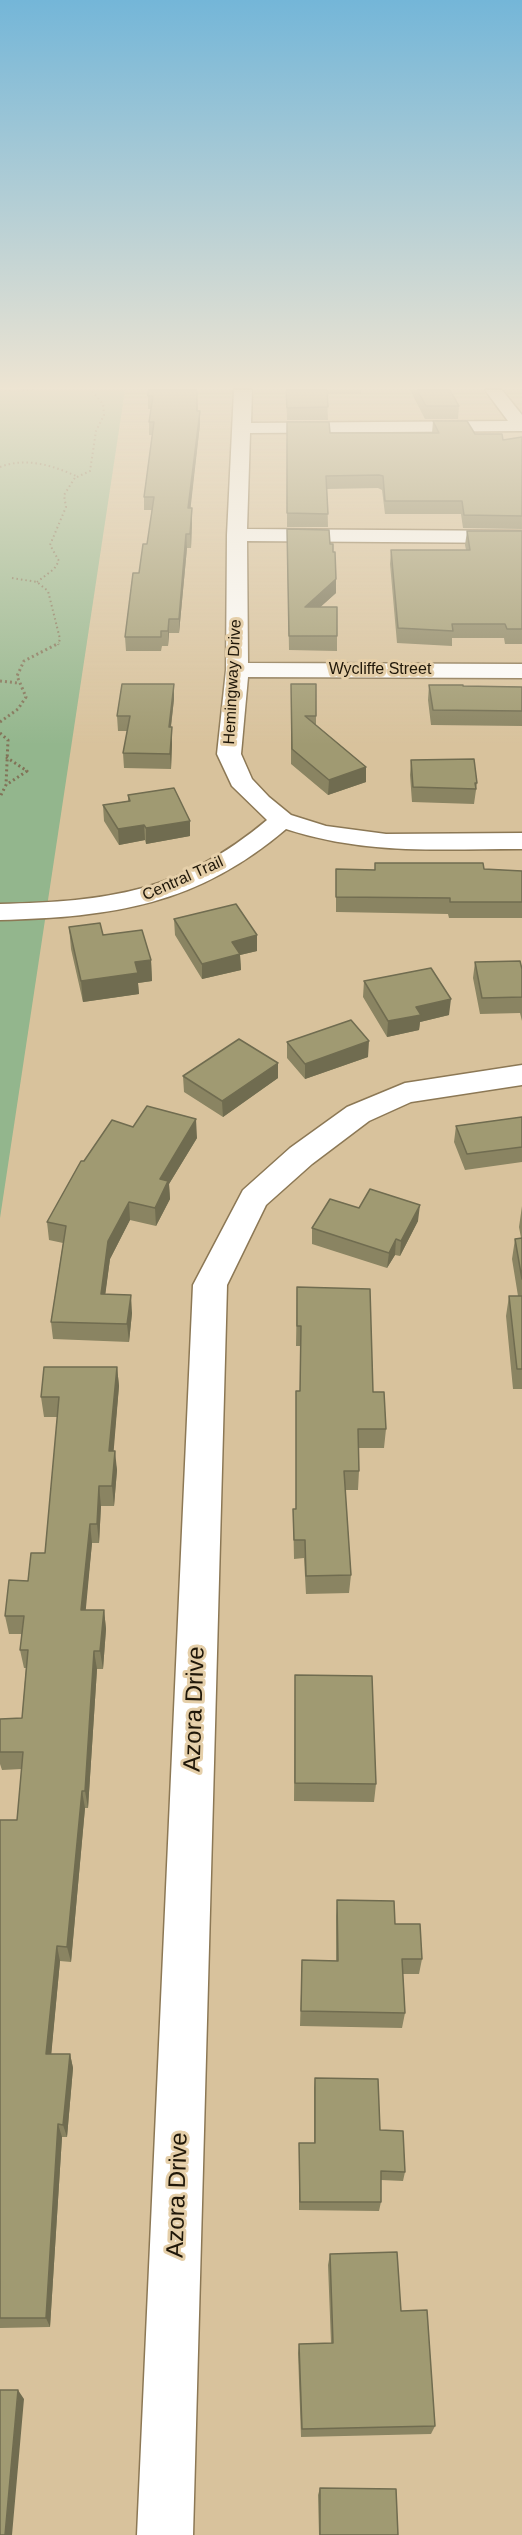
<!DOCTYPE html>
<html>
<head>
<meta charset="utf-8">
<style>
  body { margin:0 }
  canvas { display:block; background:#d8c29c }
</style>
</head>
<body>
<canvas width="522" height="2535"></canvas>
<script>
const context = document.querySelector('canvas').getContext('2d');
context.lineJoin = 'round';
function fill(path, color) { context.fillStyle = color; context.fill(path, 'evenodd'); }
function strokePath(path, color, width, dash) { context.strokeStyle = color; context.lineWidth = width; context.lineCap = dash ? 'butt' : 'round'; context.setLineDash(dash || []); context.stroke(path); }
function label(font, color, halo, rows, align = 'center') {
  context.font = font + ' Helvetica,sans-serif'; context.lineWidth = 6; context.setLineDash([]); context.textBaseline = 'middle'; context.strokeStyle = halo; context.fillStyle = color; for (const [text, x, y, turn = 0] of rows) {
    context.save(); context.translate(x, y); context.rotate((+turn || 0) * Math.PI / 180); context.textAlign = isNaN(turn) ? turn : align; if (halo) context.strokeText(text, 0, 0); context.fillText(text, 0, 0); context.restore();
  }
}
const green = new Path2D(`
  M 0,390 L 125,390 L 0,1218 Z`);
const pathFar1 = new Path2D(`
  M 0,391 L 34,390
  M 0,467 C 25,457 52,465 76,476 L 64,495 L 66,507 L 50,545 L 59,561 L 54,569 L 37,582
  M 77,477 L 90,471 L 96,431 L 104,415 L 103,404 L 91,390
  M 12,578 L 37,582 L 48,591 L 60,639 L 58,645`);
const path = new Path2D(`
  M 0,681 L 18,683
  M 0,722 L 18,709 L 26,697 L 17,676 L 24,661 L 59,643
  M 0,733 L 8,740 L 6,785 L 0,797
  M 6,757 L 27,771 L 6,785`);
const minor = new Path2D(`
  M 234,390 L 252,390 L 251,423 L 508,421 L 485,390 L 502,390 L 522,415 L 522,431 L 250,433 L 247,529 L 522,531 L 522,543 L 247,541 L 248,663 L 522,664 L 522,678 L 248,677 L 241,754 L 252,779 L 269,797 L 291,815 L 326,826 L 386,834 L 522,833 L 522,849 C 439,849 366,855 286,829 C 197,905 113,917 0,920 L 0,904 C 109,901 180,893 267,820 L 232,786 L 217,754 L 226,670 L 227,535 Z
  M 522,1065 L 522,1085 L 411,1102 L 369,1121 L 312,1164 L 266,1205 L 227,1285 L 193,2535 L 137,2535 L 193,1285 L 243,1190 L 290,1148 L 347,1107 L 405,1083 Z`);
const wall = new Path2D(`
  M 148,390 L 197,411 L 200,411 L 200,424 L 190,508 L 192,522 L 191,548 L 187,548 L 179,633 L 169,633 L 168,646 L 162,646 L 161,651 L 126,651 L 125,637 L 139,573 L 147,544 L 152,510 L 144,510 L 144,497 L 152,435 L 149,435 L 149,422 L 151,409 L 148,409 Z
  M 286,390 L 361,390 L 361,394 L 327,394 L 328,420 L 287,420 Z
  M 410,390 L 451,390 L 451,392 L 459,406 L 458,419 L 425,419 Z
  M 433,421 L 475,434 L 503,440 L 522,437 L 522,529 L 463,528 L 461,514 L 385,514 L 382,490 L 378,488 L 327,489 L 328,527 L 287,527 L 287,422 L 330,433 L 432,433 Z
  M 467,531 L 522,531 L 522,644 L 505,644 L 504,638 L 452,638 L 452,646 L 397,643 L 390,564 L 391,550 L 466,550 L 465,545 Z
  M 287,544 L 330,544 L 333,552 L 336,579 L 336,593 L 320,607 L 337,636 L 337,651 L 289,650 Z
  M 174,684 L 174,699 L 171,727 L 172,743 L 171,769 L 124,768 L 123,753 L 127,731 L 118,731 L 117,716 Z
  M 316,684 L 316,725 L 366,767 L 366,782 L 328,795 L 291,764 L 291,698 Z
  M 429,685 L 463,686 L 522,687 L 522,726 L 431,725 L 428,700 Z
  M 411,760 L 477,783 L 474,804 L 412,802 L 410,775 Z
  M 128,795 L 190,836 L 146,844 L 145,840 L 119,845 L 104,821 L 103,805 L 128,801 Z
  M 375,863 L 522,871 L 522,918 L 449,918 L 448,914 L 336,912 L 336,869 L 375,870 Z
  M 174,919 L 257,935 L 257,951 L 240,955 L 241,970 L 202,979 L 175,935 Z
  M 69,927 L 103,935 L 151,960 L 152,981 L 138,983 L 139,994 L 83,1002 L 71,949 Z
  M 475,962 L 522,969 L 522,1021 L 520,1013 L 480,1014 L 473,978 Z
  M 364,981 L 449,1015 L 420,1022 L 419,1030 L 387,1037 L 363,997 Z
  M 287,1042 L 368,1057 L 305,1079 L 287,1058 Z
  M 278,1063 L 278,1078 L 223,1117 L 184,1092 L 183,1076 Z
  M 522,1117 L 522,1162 L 465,1170 L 454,1142 L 456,1126 Z
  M 197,1138 L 169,1184 L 170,1199 L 156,1226 L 130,1220 L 110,1259 L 105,1294 L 132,1313 L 129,1342 L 53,1339 L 51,1322 L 63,1243 L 49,1240 L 47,1222 L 84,1161 Z
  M 522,1206 L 522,1390 L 522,1389 L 513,1389 L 506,1316 L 509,1296 L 518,1296 L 512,1259 L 515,1239 L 521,1238 L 519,1227 Z
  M 359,1208 L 418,1221 L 400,1256 L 395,1255 L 387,1268 L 312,1244 L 312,1228 Z
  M 297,1287 L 373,1392 L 386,1429 L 384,1448 L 359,1448 L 359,1471 L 358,1490 L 345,1490 L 351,1575 L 349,1593 L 306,1594 L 304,1558 L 294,1559 L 293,1509 L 296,1509 L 296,1391 L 300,1391 L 301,1346 L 296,1346 Z
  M 117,1367 L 119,1386 L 113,1451 L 117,1470 L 114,1506 L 101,1506 L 99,1543 L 92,1543 L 85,1610 L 104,1610 L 106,1629 L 103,1669 L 97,1669 L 88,1808 L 85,1808 L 71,1962 L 60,1961 L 51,2054 L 70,2054 L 73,2068 L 67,2137 L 62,2137 L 50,2327 L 0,2328 L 0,1820 L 17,1820 L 22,1769 L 2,1770 L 0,1764 L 0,1722 L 22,1718 L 26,1668 L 24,1668 L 20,1650 L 22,1634 L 9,1634 L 5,1616 L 45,1553 L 58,1417 L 44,1417 L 41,1397 Z
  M 295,1675 L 376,1784 L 374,1802 L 294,1801 Z
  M 337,1900 L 395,1924 L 422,1959 L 419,1974 L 403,1974 L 405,2013 L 402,2028 L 300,2026 L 302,1960 L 336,1961 L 336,1917 Z
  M 315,2078 L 380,2130 L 405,2172 L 403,2181 L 381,2180 L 381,2202 L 379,2211 L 299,2210 L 299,2143 L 314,2143 L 314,2088 Z
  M 330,2254 L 401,2311 L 435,2426 L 431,2434 L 301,2437 L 298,2353 L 299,2344 L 331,2343 L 328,2265 Z
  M 320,2488 L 398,2535 L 319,2535 L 318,2495 Z`);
const shadedWall = new Path2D(`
  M 200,411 L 200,424 L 189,522 L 188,508 Z
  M 192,508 L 192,522 L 191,548 L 190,534 Z
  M 186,534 L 187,548 L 179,633 L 179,619 Z
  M 336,579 L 336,593 L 305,621 L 305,607 Z
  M 169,619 L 169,633 L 168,646 L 168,631 Z
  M 174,684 L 174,699 L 169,742 L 169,727 Z
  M 172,727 L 172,743 L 171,769 L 170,754 Z
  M 366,767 L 366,782 L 328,795 L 329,780 Z
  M 190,821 L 190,836 L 146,844 L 146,828 Z
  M 144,825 L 145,840 L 119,845 L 118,829 Z
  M 257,935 L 257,951 L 240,955 L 241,970 L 202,979 L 202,964 L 232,942 Z
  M 151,960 L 152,981 L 138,983 L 139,994 L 83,1002 L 81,981 L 135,962 Z
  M 451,999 L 449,1015 L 420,1022 L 419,1030 L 387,1037 L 388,1021 L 416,1007 Z
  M 369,1041 L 368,1057 L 305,1079 L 305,1064 Z
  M 278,1063 L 278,1078 L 223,1117 L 222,1101 Z
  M 196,1119 L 197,1138 L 169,1184 L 170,1199 L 156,1226 L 155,1208 L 160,1179 Z
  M 129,1202 L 130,1220 L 110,1259 L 103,1312 L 101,1294 L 108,1241 Z
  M 420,1205 L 418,1221 L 400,1256 L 401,1241 Z
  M 396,1239 L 395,1255 L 387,1268 L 389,1253 Z
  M 131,1295 L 132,1313 L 129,1342 L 127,1324 Z
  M 117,1367 L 119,1386 L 112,1471 L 109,1451 Z
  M 115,1451 L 117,1470 L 114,1506 L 112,1486 Z
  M 99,1486 L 101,1506 L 99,1543 L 97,1524 Z
  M 90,1524 L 92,1543 L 84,1629 L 81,1610 Z
  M 104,1610 L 106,1629 L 103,1669 L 100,1651 Z
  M 94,1651 L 97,1669 L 88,1808 L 85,1791 Z
  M 82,1791 L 85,1808 L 71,1962 L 67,1947 Z
  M 57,1946 L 60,1961 L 50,2068 L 46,2054 Z
  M 70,2054 L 73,2068 L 67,2137 L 63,2125 Z
  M 58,2124 L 62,2137 L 50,2327 L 46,2318 Z
  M 18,2390 L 24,2399 L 12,2535 L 5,2535 Z`);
const building = new Path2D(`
  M 148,390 L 197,390 L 197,411 L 200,411 L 188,508 L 192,508 L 190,534 L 186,534 L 179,619 L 169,619 L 168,631 L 161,631 L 161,637 L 125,637 L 133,573 L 139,573 L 143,544 L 147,544 L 154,497 L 144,497 L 154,422 L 149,422 L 153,396 L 148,396 Z
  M 286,390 L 327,390 L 328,407 L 287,408 Z
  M 417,390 L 450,390 L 459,406 L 426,406 Z
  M 433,421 L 467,421 L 475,434 L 502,434 L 503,440 L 522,437 L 522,516 L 464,515 L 462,501 L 385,501 L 383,476 L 379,475 L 326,476 L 328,514 L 287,513 L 287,422 L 329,422 L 330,433 L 439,433 Z
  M 287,529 L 329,530 L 330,544 L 333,544 L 333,552 L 335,552 L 336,579 L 305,607 L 337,607 L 337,636 L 289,636 Z
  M 467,531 L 522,531 L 522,629 L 507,629 L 505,624 L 452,624 L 453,631 L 398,628 L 391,550 L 470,550 Z
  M 122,684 L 174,684 L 169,727 L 172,727 L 170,754 L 123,753 L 130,716 L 117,716 Z
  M 291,684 L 316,684 L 316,716 L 305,716 L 366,767 L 329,780 L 292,749 Z
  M 429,685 L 463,685 L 463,686 L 522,687 L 522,711 L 433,710 Z
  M 474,759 L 477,783 L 475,783 L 476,789 L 413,787 L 411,760 Z
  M 174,788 L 190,821 L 146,828 L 144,825 L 118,829 L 103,805 L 130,801 L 128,795 Z
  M 375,863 L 483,863 L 484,869 L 522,871 L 522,902 L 450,902 L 450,898 L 336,897 L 336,869 L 375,870 Z
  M 236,904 L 257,935 L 232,942 L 240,954 L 202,964 L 174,919 Z
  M 100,923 L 103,935 L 142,930 L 151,960 L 135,962 L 138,973 L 81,981 L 69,927 Z
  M 520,961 L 522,969 L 522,997 L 482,998 L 475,962 Z
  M 431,968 L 451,999 L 416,1007 L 421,1015 L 388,1021 L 364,981 Z
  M 351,1020 L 369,1041 L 305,1064 L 287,1042 Z
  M 239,1039 L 278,1063 L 222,1101 L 183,1076 Z
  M 147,1106 L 196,1119 L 160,1179 L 168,1181 L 155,1208 L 129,1202 L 108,1241 L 101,1294 L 131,1295 L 127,1324 L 51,1322 L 66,1226 L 47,1222 L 81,1161 L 84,1161 L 112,1120 L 133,1127 Z
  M 522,1117 L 522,1147 L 467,1154 L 456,1126 Z
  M 370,1189 L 420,1205 L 401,1241 L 396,1239 L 389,1253 L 312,1228 L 330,1199 L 359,1208 Z
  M 522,1238 L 522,1279 L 515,1239 Z
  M 297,1287 L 370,1289 L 373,1392 L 384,1392 L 386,1429 L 358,1429 L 359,1471 L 344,1471 L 351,1575 L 306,1576 L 305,1540 L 294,1540 L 293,1509 L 296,1509 L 296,1391 L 300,1391 L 301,1326 L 297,1326 Z
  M 509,1296 L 522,1296 L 522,1369 L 517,1369 Z
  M 44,1367 L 117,1367 L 109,1451 L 115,1451 L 112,1486 L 99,1486 L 97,1524 L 90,1524 L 81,1610 L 104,1610 L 100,1651 L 94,1651 L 85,1791 L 82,1791 L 67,1947 L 57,1946 L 46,2054 L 70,2054 L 63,2125 L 58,2124 L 46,2318 L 0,2318 L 0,1820 L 17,1820 L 23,1752 L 0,1752 L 0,1719 L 22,1718 L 28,1650 L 20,1650 L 24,1616 L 5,1616 L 9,1580 L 28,1581 L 31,1553 L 45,1553 L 59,1397 L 41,1397 Z
  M 295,1675 L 372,1676 L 376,1784 L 295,1783 Z
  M 337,1900 L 394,1901 L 395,1924 L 420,1924 L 422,1959 L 402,1959 L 405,2013 L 301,2011 L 302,1960 L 338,1961 Z
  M 315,2078 L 378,2079 L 380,2130 L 403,2131 L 405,2172 L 381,2171 L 381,2202 L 300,2202 L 299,2143 L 315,2143 Z
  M 397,2252 L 401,2311 L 427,2310 L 435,2426 L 302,2429 L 299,2344 L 333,2343 L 330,2254 Z
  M 0,2390 L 18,2390 L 5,2535 L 0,2535 Z
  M 320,2488 L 396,2489 L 398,2535 L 320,2535 Z`);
const farStreetnames = [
  ["Wycliffe Street",380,670],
  ["Hemingway Drive",233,682,-87],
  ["Central Trail",183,879,-24]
];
const nearStreetnames = [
  ["Azora Drive",195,1709,-88],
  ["Azora Drive",178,2195,-88]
];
fill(green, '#93b68d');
strokePath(minor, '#8c7855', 3);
strokePath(pathFar1, '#817257', 2, [1.5, 3]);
strokePath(path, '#817257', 3, [2, 3]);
fill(minor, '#fff');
fill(wall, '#8a8462');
fill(shadedWall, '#706c50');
fill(building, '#a09a72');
strokePath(building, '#706c50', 1.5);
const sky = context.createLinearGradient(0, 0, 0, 745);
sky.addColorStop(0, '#74b6d8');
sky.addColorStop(0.52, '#ede4d2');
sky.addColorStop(1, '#ede4d200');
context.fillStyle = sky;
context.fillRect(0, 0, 522, 745);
label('16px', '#1f1709', '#e5cfa9', farStreetnames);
label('24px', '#1f1709', '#e5cfa9', nearStreetnames);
</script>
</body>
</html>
